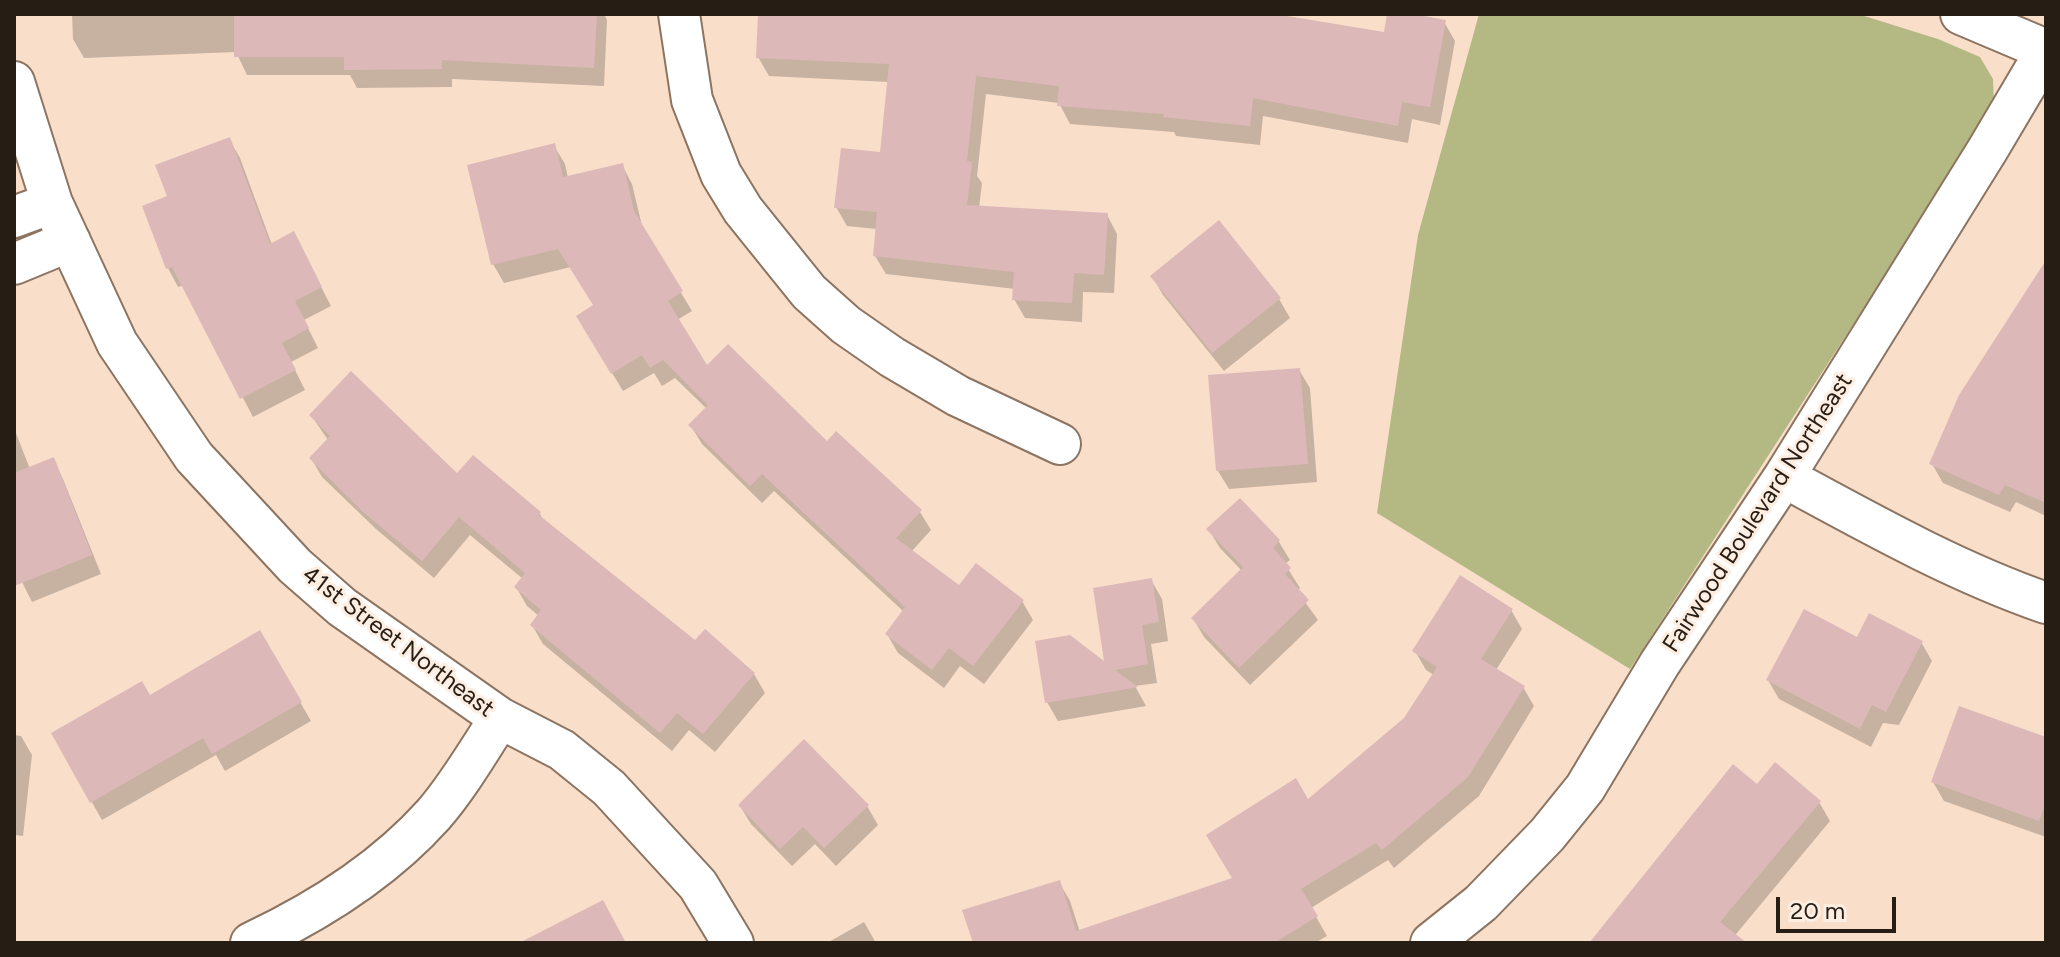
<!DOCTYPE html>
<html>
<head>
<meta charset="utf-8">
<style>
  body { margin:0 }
  #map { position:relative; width:2060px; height:957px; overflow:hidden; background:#f9deca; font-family:Figtree,sans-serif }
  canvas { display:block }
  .frame { position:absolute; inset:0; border:16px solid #261d15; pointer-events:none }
  .scale { position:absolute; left:1776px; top:897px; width:120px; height:36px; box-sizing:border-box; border:4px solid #261d15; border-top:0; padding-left:10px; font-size:24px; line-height:28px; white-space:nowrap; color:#261d15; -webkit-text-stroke:6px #feede1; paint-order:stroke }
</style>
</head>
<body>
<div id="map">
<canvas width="2060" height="957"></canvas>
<div class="frame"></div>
<div class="scale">20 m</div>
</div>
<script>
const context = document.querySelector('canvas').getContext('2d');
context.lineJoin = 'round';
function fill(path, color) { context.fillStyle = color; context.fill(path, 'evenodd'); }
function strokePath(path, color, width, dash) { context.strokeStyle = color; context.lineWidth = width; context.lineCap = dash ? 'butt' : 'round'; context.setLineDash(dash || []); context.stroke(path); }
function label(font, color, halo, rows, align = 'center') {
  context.font = font + ' Figtree,sans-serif'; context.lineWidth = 6; context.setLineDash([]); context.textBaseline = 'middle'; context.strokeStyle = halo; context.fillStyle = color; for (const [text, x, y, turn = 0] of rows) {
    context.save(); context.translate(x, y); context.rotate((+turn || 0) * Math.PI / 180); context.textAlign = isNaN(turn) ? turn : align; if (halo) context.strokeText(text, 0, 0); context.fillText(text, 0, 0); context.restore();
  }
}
const green = new Path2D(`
  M 1479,14 L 1858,14 L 1938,39 L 1980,57 L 1993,79 L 1994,107 L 1630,669 L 1377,513 L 1418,235 Z`);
const shadow = new Path2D(`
  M 72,14 L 604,14 L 607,20 L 604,86 L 452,79 L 452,87 L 357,88 L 350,75 L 247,75 L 236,52 L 84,58 L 73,39 Z
  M 760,14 L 1255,14 L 1385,35 L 1389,14 L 1402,14 L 1444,22 L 1455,41 L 1440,125 L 1412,119 L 1408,143 L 1263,116 L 1260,145 L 1176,136 L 1174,132 L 1070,124 L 1059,103 L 986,94 L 977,176 L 982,183 L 979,208 L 1107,215 L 1117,234 L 1114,293 L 1083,292 L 1082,322 L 1025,318 L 1014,299 L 1015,289 L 886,274 L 875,256 L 877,229 L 847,226 L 836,207 L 881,154 L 889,82 L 769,76 L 758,57 Z
  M 229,139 L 240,158 L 272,245 L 303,252 L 331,306 L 304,320 L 318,348 L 291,362 L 305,390 L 253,417 L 184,285 L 178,287 L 168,268 L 169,197 Z
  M 554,146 L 565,164 L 568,178 L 622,165 L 632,184 L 643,230 L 692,311 L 677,320 L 707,368 L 827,444 L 920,512 L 931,530 L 911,552 L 959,588 L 1022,601 L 1033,620 L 984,684 L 960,666 L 944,688 L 898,653 L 887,634 L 904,612 L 774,491 L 762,503 L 702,444 L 691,426 L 707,409 L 675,378 L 662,386 L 654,373 L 623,391 L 589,335 L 595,306 L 571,267 L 504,283 L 493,264 Z
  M 2046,270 L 2046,516 L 2016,502 L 2010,512 L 1943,483 L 1932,464 Z
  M 1152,276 L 1279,299 L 1290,318 L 1224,371 L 1163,295 Z
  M 1299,370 L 1310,388 L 1317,482 L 1229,489 L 1218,471 Z
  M 311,415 L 540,514 L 544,522 L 695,643 L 754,674 L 765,693 L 715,752 L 689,730 L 672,751 L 543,644 L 532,625 L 539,616 L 527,606 L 516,587 L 523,579 L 470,535 L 434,578 L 376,529 L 322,477 L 311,458 L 328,440 Z
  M 14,428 L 30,469 L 53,460 L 63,479 L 101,574 L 32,602 L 14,566 Z
  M 1239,500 L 1279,542 L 1290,560 L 1285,564 L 1300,588 L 1297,591 L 1318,620 L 1250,685 L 1204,637 L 1193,618 L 1242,571 L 1220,548 L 1209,530 Z
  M 1151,580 L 1162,599 L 1168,641 L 1151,644 L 1157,683 L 1135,686 L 1146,706 L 1058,721 L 1047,702 L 1107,666 Z
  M 1511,610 L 1522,629 L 1496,670 L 1523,687 L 1534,706 L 1479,796 L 1394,868 L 1388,860 L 1311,908 L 1327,936 L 1315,943 L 975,943 L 1059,882 L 1070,901 L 1080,932 L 1234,879 L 1308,802 L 1405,720 L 1434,675 L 1426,670 L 1415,651 Z
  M 260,633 L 311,721 L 225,771 L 216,755 L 102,820 L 53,734 L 149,697 Z
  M 1857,639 L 1921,642 L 1932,661 L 1899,725 L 1883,723 L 1871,747 L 1779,699 L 1768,680 Z
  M 14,735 L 21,736 L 32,755 L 23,836 L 14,835 Z
  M 2046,739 L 2046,837 L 1944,801 L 1933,782 Z
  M 1757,787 L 1819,802 L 1830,821 L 1732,939 L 1734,943 L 1592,943 Z
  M 740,806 L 867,806 L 878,825 L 836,866 L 815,844 L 792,866 L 751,824 Z
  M 864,922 L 876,943 L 827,943 Z`);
const building = new Path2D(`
  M 234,14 L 597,14 L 594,68 L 442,60 L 442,69 L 344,70 L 344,57 L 234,57 Z
  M 758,14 L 1275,14 L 1384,32 L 1387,14 L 1413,14 L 1446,20 L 1430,107 L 1402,102 L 1398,126 L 1253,98 L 1250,126 L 1163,117 L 1164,114 L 1057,106 L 1059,86 L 976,76 L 967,161 L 972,162 L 967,205 L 1108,213 L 1104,275 L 1074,273 L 1072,303 L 1012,300 L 1014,272 L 873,256 L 877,212 L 834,208 L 841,148 L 880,152 L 889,64 L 756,58 Z
  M 230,137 L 270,244 L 294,231 L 322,287 L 295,301 L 309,328 L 282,343 L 296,370 L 240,399 L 172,267 L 166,269 L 142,206 L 167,196 L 155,165 Z
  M 555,143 L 563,177 L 623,163 L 634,211 L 683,291 L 668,301 L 707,365 L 728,344 L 827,441 L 836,431 L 922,510 L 896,538 L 959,585 L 976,563 L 1024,600 L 973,666 L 949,648 L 932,670 L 885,634 L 905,607 L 762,474 L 750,486 L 688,425 L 708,405 L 663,360 L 650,368 L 642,355 L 611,374 L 576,316 L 593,305 L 558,249 L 491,265 L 467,165 Z
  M 1219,220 L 1281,298 L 1212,353 L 1150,276 Z
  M 2046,260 L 2046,503 L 2005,485 L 1999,495 L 1929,464 L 1959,395 Z
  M 1300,368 L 1308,464 L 1216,471 L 1208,375 Z
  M 351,371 L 457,473 L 473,455 L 541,512 L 539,515 L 695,640 L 705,629 L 755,673 L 703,734 L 677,713 L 660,733 L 530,625 L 541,610 L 514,587 L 525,573 L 459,517 L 422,561 L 362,511 L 309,458 L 330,436 L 309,415 Z
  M 54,457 L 92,555 L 14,586 L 14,473 Z
  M 1240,498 L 1280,540 L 1273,548 L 1291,568 L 1285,574 L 1309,600 L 1239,668 L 1191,618 L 1243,567 L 1206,529 Z
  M 1460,575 L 1513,609 L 1481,659 L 1525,686 L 1468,777 L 1382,850 L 1376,843 L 1301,889 L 1318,916 L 1274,943 L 973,943 L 962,910 L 1060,880 L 1076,931 L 1232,878 L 1206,835 L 1296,778 L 1308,799 L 1404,718 L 1437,667 L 1412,651 Z
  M 1152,578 L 1159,622 L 1142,625 L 1148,664 L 1115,670 L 1138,687 L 1045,703 L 1035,641 L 1070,635 L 1104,661 L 1093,588 Z
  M 1804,609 L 1857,637 L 1869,613 L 1923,641 L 1886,712 L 1872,705 L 1860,729 L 1766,680 Z
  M 260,630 L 302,702 L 212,754 L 203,738 L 90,803 L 51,733 L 142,681 L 150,695 Z
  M 1959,706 L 2046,737 L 2046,802 L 2039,821 L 1931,782 Z
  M 804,739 L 869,805 L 824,848 L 803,827 L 780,849 L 738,805 Z
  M 1775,762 L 1821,801 L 1720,922 L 1747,943 L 1589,943 L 1733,764 L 1757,784 Z
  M 603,900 L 626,943 L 519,943 Z`);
const minor = new Path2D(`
  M 679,14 L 692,100 L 721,174 L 743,210 L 809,292 L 846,325 L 892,357 L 958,396 L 1060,444
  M 1961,14 L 2046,50
  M 14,82 L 52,203 L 117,343 L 194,457 L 295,566 L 342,607 L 500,718 L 562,750 L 609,788 L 698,885 L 733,943
  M 14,217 L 52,203
  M 14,264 L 70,241
  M 1784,477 C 1869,523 1954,571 2046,603
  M 251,943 C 319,911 384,870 434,814 C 459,785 479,750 500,718
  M 1431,943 L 1481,903 L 1547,835 L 1585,788 L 1660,663 L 1784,477 L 1988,149 L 2046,51`);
const streetNames = [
  ["Fairwood Boulevard Northeast",1758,513,-57],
  ["41st Street Northeast",398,642,37]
];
fill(green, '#b4b984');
fill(shadow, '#0003');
fill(building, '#dcb9b8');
strokePath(minor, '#8c7462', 44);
strokePath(minor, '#fff', 40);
label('24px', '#261d15', '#feede1', streetNames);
</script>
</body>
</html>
